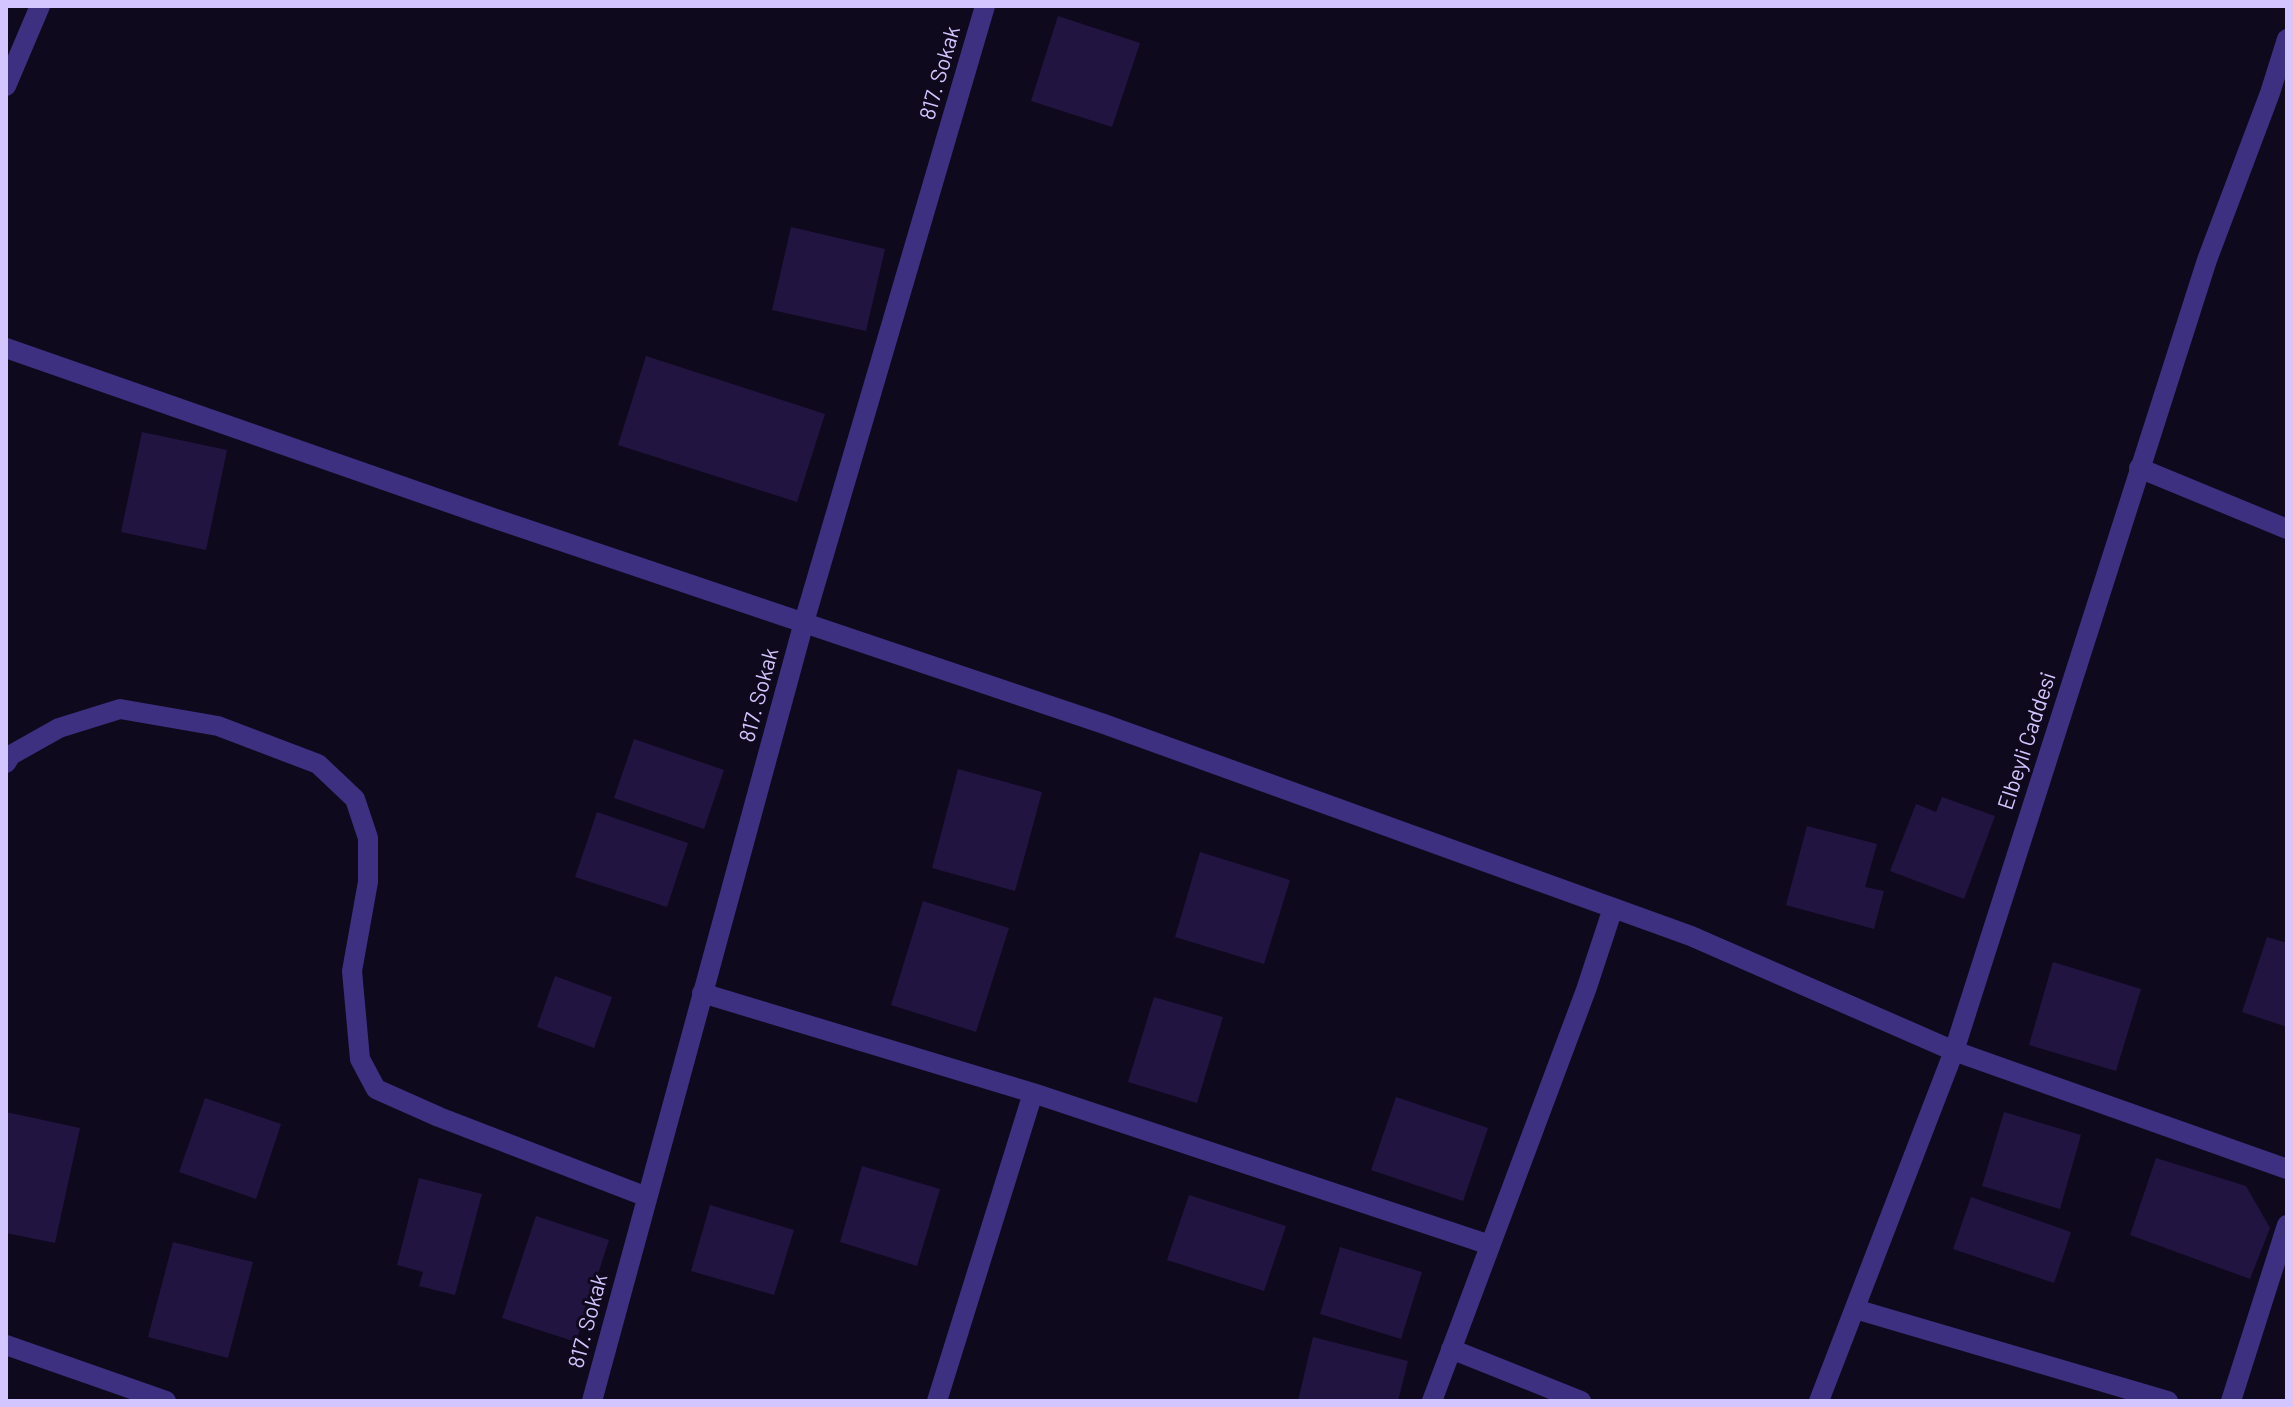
<!DOCTYPE html>
<html>
<head>
<meta charset="utf-8">
<style>
  body { margin:0 }
  #map { position:relative; width:2293px; height:1407px; overflow:hidden; background:#0f091d; font-family:Barlow,sans-serif }
  canvas { display:block }
  .frame { position:absolute; inset:0; border:8px solid #d3c5ff; pointer-events:none }
</style>
</head>
<body>
<div id="map">
<canvas width="2293" height="1407"></canvas>
<div class="frame"></div>
</div>
<script>
const context = document.querySelector('canvas').getContext('2d');
context.lineJoin = 'round';
function fill(path, color) { context.fillStyle = color; context.fill(path, 'evenodd'); }
function strokePath(path, color, width, dash) { context.strokeStyle = color; context.lineWidth = width; context.lineCap = dash ? 'butt' : 'round'; context.setLineDash(dash || []); context.stroke(path); }
function label(font, color, halo, rows, align = 'center') {
  context.font = font + ' Barlow,sans-serif'; context.lineWidth = 6; context.setLineDash([]); context.textBaseline = 'middle'; context.strokeStyle = halo; context.fillStyle = color; for (const [text, x, y, turn = 0] of rows) {
    context.save(); context.translate(x, y); context.rotate((+turn || 0) * Math.PI / 180); context.textAlign = isNaN(turn) ? turn : align; if (halo) context.strokeText(text, 0, 0); context.fillText(text, 0, 0); context.restore();
  }
}
const building = new Path2D(`
  M 1058,16 L 1140,43 L 1112,127 L 1031,101 Z
  M 791,227 L 885,249 L 866,331 L 772,310 Z
  M 646,356 L 825,414 L 797,502 L 618,445 Z
  M 142,432 L 227,450 L 206,550 L 121,532 Z
  M 634,739 L 724,770 L 704,829 L 614,798 Z
  M 958,769 L 1042,792 L 1015,891 L 932,868 Z
  M 1942,797 L 1995,816 L 1964,899 L 1890,871 L 1916,804 L 1936,812 Z
  M 597,812 L 688,843 L 667,907 L 575,877 Z
  M 1807,826 L 1877,844 L 1865,887 L 1884,891 L 1874,929 L 1786,905 Z
  M 1200,852 L 1290,880 L 1264,964 L 1175,937 Z
  M 923,901 L 1009,928 L 976,1032 L 891,1005 Z
  M 2267,937 L 2287,943 L 2287,1027 L 2242,1012 Z
  M 2053,962 L 2141,989 L 2116,1071 L 2029,1045 Z
  M 555,976 L 612,997 L 594,1048 L 537,1027 Z
  M 1154,997 L 1223,1017 L 1197,1103 L 1128,1082 Z
  M 1396,1097 L 1488,1128 L 1463,1201 L 1371,1170 Z
  M 205,1098 L 281,1124 L 256,1199 L 179,1172 Z
  M 6,1112 L 80,1128 L 55,1243 L 6,1233 Z
  M 2004,1112 L 2081,1135 L 2060,1209 L 1982,1186 Z
  M 2156,1158 L 2246,1186 L 2270,1228 L 2250,1279 L 2130,1235 Z
  M 862,1166 L 940,1189 L 917,1266 L 840,1242 Z
  M 419,1178 L 482,1194 L 455,1295 L 419,1286 L 423,1272 L 397,1265 Z
  M 1189,1195 L 1286,1226 L 1264,1291 L 1167,1260 Z
  M 1971,1197 L 2071,1232 L 2054,1283 L 1953,1249 Z
  M 710,1205 L 794,1230 L 774,1295 L 691,1271 Z
  M 536,1216 L 609,1240 L 576,1342 L 502,1318 Z
  M 173,1242 L 253,1262 L 228,1358 L 148,1337 Z
  M 1340,1247 L 1422,1272 L 1401,1339 L 1320,1314 Z
  M 1313,1337 L 1408,1361 L 1398,1401 L 1298,1401 Z`);
const minor = new Path2D(`
  M 6,86 L 40,6
  M 6,348 L 493,518 L 1104,724 L 1691,936 L 1954,1051 L 2287,1169
  M 2139,468 L 2287,529
  M 6,763 L 11,755 L 59,728 L 120,709 L 218,726 L 318,764 L 355,799 L 368,838 L 368,882 L 352,971 L 360,1059 L 376,1089 L 439,1117 L 647,1197
  M 702,993 L 1033,1093 L 1490,1245
  M 1855,1309 L 2168,1401
  M 6,1345 L 166,1401
  M 1451,1349 L 1581,1401
  M 592,1401 L 804,622 L 985,6
  M 937,1401 L 1033,1093
  M 1432,1401 L 1586,990 L 1613,908
  M 2231,1401 L 2287,1225`);
const tertiary = new Path2D(`
  M 1819,1401 L 1954,1051 L 2207,260 L 2270,93 L 2287,39`);
const streetNames = [
  ["817. Sokak",940,73,-74],
  ["817. Sokak",759,695,-75],
  ["Elbeyli Caddesi",2027,741,-72],
  ["817. Sokak",588,1321,-75]
];
fill(building, '#221440');
strokePath(minor, '#3d3081', 20);
strokePath(tertiary, '#3d3081', 20);
label('22px', '#d3c5ff', '#0f091d', streetNames);
</script>
</body>
</html>
